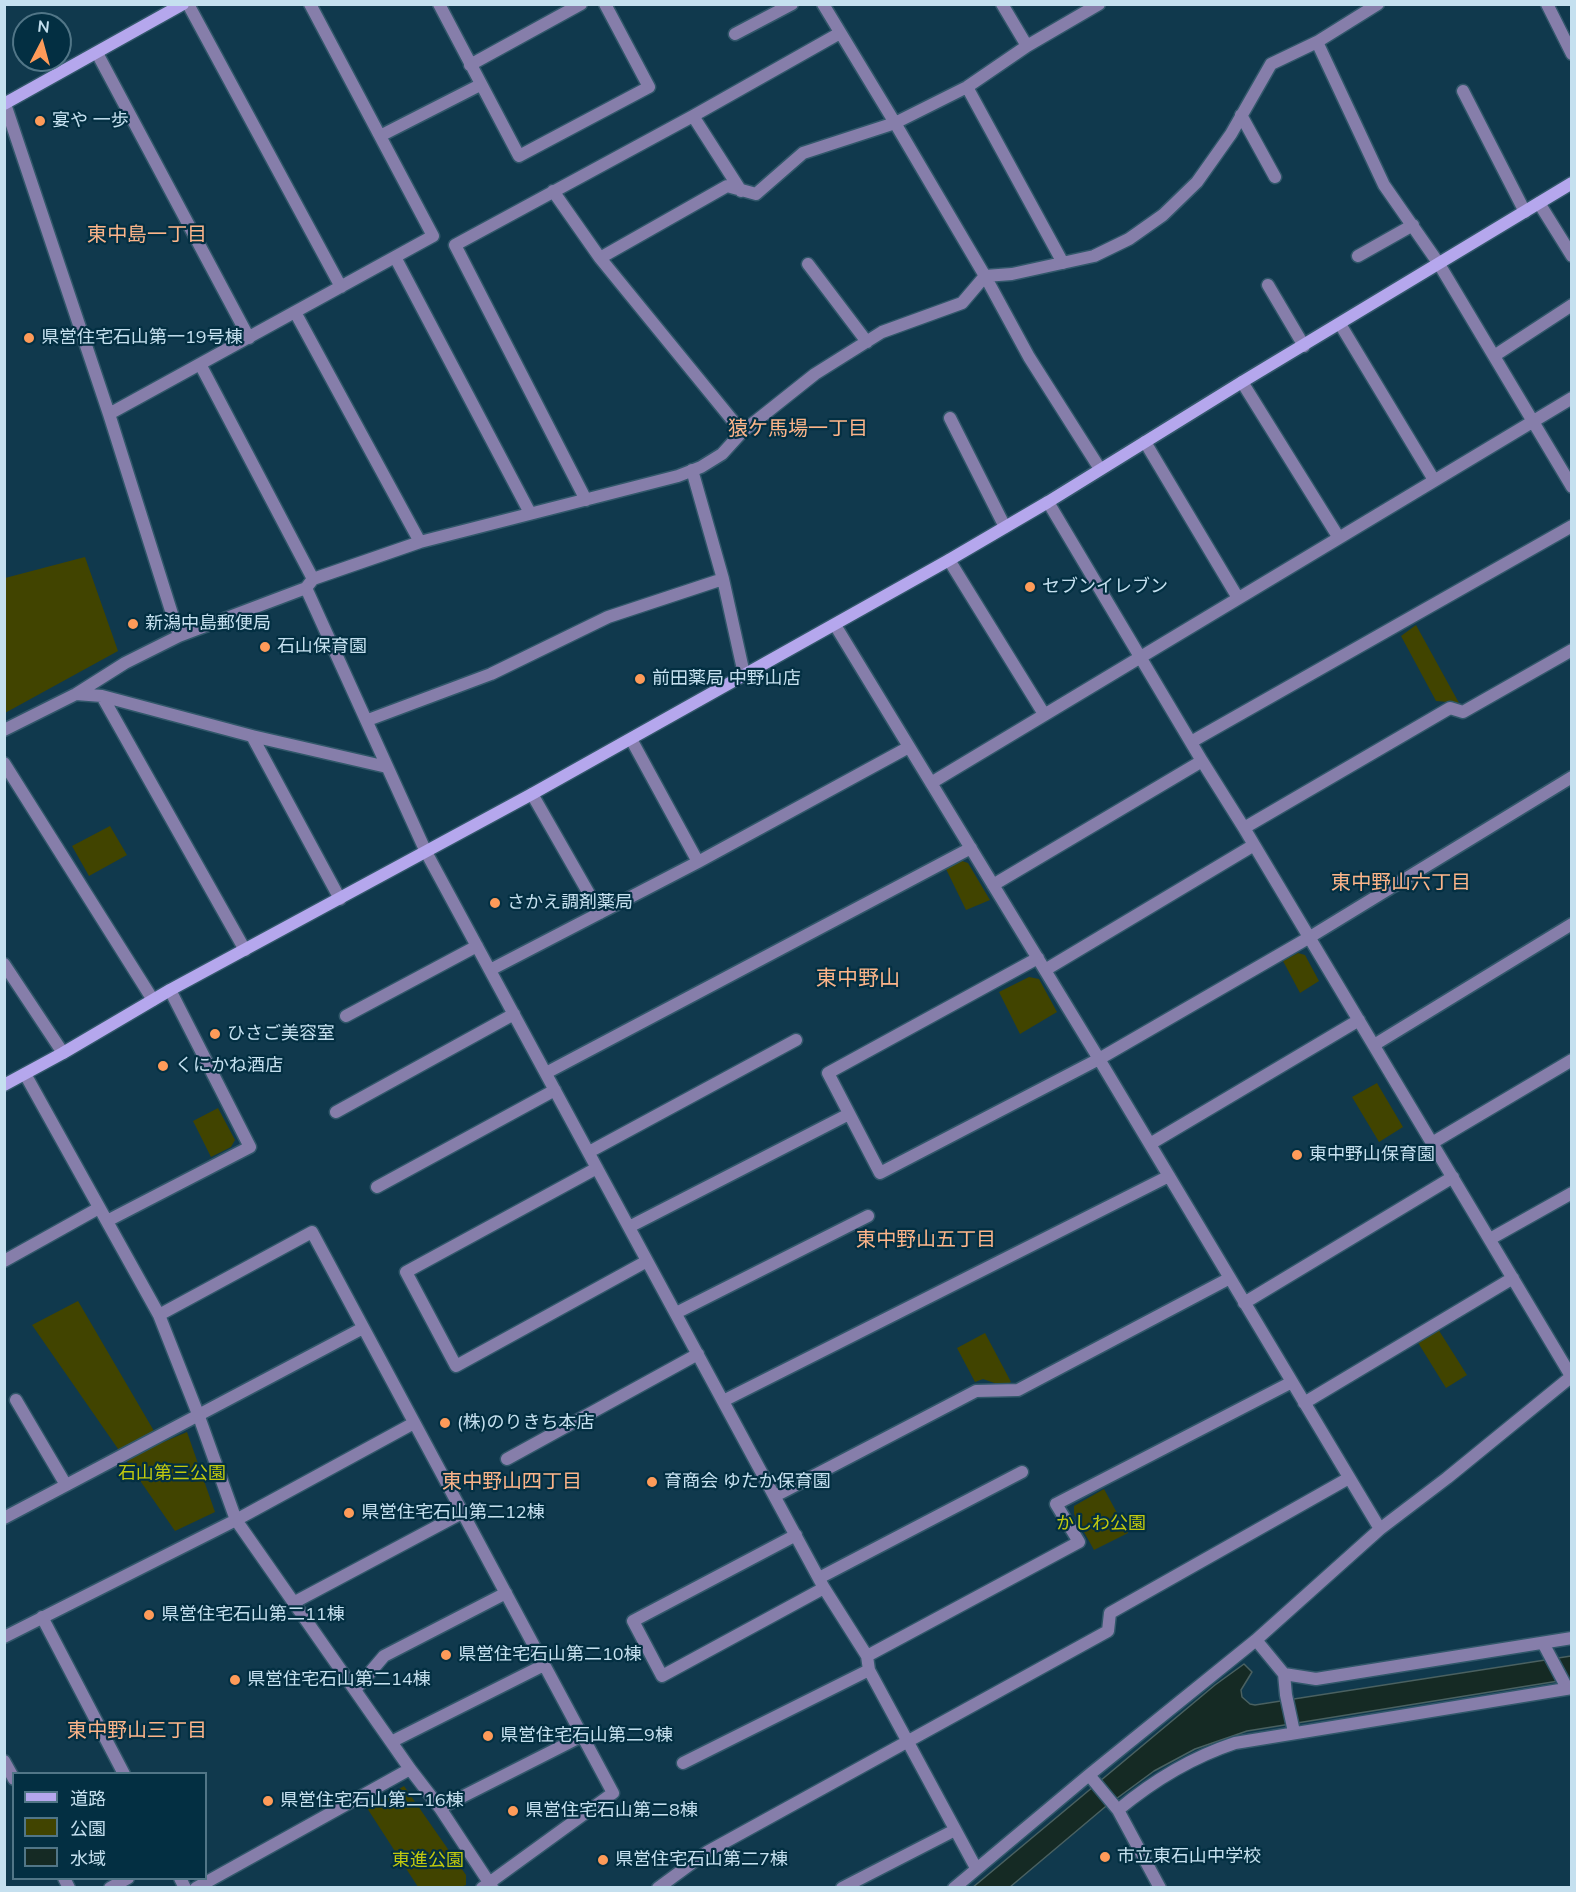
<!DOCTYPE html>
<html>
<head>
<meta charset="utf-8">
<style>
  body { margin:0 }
  #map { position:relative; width:1576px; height:1892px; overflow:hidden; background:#10394d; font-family:Mulish,"Noto Sans JP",sans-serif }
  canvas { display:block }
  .frame { position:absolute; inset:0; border:6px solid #c5e0ef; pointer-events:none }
  .legend { position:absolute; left:12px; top:1772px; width:195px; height:108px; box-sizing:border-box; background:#032f42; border:2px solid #517687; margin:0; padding:8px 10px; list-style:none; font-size:18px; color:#c5e0ef }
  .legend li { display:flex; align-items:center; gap:12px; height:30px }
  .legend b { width:30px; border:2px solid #517687 }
  .north { position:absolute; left:12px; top:12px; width:60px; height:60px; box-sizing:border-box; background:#032f42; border:2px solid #517687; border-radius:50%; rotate:6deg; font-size:16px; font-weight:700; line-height:24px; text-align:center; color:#c5e0ef }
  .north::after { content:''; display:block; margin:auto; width:21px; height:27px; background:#fe9b59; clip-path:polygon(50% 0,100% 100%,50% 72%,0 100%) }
</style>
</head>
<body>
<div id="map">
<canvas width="1576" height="1892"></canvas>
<div class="frame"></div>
<ul class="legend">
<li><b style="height:8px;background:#b5a7ed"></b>道路</li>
<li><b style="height:16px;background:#414400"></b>公園</li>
<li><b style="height:16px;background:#152a24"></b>水域</li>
</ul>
<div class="north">N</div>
</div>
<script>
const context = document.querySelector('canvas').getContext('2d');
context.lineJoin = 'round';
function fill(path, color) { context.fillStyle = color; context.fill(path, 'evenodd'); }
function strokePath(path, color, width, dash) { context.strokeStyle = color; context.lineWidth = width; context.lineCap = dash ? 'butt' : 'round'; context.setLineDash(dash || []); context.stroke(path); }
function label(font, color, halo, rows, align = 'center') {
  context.font = font + ' Mulish,"Noto Sans JP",sans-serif'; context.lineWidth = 4.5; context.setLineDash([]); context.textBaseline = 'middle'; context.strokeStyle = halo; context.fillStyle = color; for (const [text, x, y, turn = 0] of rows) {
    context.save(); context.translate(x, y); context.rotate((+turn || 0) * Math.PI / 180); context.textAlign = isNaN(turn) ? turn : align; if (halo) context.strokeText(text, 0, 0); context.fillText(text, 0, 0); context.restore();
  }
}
const green = new Path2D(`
  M 85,557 L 118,651 L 5,713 L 5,578 Z
  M 1416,625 L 1459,703 L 1436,701 L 1401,636 Z
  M 110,826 L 127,855 L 89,876 L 72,846 Z
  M 962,861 L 968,863 L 990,900 L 966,910 L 946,869 Z
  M 1298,953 L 1305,955 L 1319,981 L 1300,993 L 1283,961 Z
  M 1029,977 L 1039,979 L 1057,1012 L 1020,1034 L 999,992 Z
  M 1377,1083 L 1403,1127 L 1379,1142 L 1352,1097 Z
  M 218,1108 L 235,1140 L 231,1147 L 211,1157 L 193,1121 Z
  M 78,1301 L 161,1443 L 187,1432 L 215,1512 L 175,1531 L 32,1325 Z
  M 1438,1329 L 1467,1375 L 1446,1388 L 1417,1341 Z
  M 985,1333 L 1011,1382 L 1003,1386 L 983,1379 L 975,1382 L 957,1348 Z
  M 1104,1489 L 1128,1533 L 1094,1550 L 1074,1514 L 1074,1506 Z
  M 404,1786 L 466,1875 L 466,1885 L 461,1887 L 418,1887 L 367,1808 Z`);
const water = new Path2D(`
  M 1571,1656 L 1571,1679 L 1247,1731 L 1195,1749 L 1154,1771 L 1105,1807 L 1010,1887 L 972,1888 L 1215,1685 L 1244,1664 L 1252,1672 L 1241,1690 L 1242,1697 L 1250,1704 L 1255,1705 Z`);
const street = new Path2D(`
  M 188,4 L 341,287
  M 439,4 L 519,156 L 649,87 L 605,4
  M 823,4 L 895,123 L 985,276 L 1029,357 L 1100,469
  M 1002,4 L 1027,46
  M 1547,4 L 1572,54
  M 735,34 L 792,4
  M 1317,42 L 1384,185 L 1439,264 L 1572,487
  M 97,53 L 249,338
  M 470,65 L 581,4
  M 967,87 L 1063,263
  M 1463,91 L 1525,212
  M 5,104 L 109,414 L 179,636
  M 1241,115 L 1275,177
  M 693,116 L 741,191
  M 380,136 L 480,85
  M 553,191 L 600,258 L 742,432
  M 1539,203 L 1572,256
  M 1358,256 L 1413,225
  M 395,257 L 530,513
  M 600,258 L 727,186 L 756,194 L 803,153 L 895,123 L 967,87 L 1027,46 L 1099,4
  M 808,264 L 867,342
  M 1268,285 L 1304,346
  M 295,312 L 420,542
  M 1340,324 L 1434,480
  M 1494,356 L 1572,305
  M 200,364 L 313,579
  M 1242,382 L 1339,538
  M 109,414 L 433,236 L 310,4
  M 950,418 L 1005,527
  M 1145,442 L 1238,598
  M 692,470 L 723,579 L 744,674
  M 586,500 L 455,245 L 693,116 L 840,33
  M 1048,502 L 1202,761 L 1244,828 L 1571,1376
  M 949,560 L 1044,714
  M 306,588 L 426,852 L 824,1588 L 867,1656 L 869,1670 L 976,1868
  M 835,625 L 1099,1059 L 1380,1529
  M 76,694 L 102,696 L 252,736 L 387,767
  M 102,696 L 245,950
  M 368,720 L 491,674 L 608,617 L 723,579
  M 4,730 L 76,694 L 125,663 L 179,636 L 306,588 L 313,579 L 420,542 L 678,476 L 701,467 L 722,454 L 742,432 L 815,374 L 882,332 L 962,303 L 985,276 L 1012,274 L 1094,256 L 1129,239 L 1163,215 L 1197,182 L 1231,134 L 1271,64 L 1317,42 L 1378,4
  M 252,736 L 340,899
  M 631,739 L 698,862
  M 1191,742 L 1572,526
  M 4,763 L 153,1000
  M 931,783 L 1572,398
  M 532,794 L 600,913
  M 1244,828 L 1450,708 L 1463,712 L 1572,650
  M 993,885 L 1202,761
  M 1038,958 L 828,1073 L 880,1173 L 1099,1059 L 1310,937 L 1572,777
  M 4,964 L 63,1053
  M 490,970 L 698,862 L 909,747
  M 1045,970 L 1254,845
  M 346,1016 L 477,946
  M 1374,1045 L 1572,924
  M 546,1073 L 971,848
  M 25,1074 L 159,1315 L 198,1414 L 236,1520 L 410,1769 L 440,1808 L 492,1887
  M 336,1112 L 514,1014
  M 1432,1143 L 1572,1060
  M 1150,1144 L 1359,1020
  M 589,1152 L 796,1040
  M 597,1168 L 406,1272 L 456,1366 L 647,1261
  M 377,1187 L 555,1090
  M 107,1221 L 250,1147 L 170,990
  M 629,1227 L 849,1114
  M 1490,1239 L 1572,1193
  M 4,1261 L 99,1208
  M 1244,1303 L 1453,1177
  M 676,1313 L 868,1216
  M 159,1315 L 312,1232 L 613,1793 L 482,1888
  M 16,1400 L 66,1485
  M 723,1401 L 1169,1176
  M 1304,1403 L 1513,1278
  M 507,1459 L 698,1354
  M 775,1496 L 976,1391 L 1018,1390 L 1230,1278
  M 4,1518 L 363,1328
  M 796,1535 L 633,1621 L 662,1676 L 824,1588
  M 819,1578 L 1022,1472
  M 293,1603 L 462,1513
  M 42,1617 L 124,1774
  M 4,1637 L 236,1520 L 414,1423
  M 1256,1640 L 1284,1674 L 1316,1679 L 1572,1638
  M 1543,1643 L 1567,1688
  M 867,1656 L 1079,1542 L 1056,1504 L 1292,1382
  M 1284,1674 L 1286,1695 L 1294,1732
  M 355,1690 L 384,1656 L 506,1593
  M 391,1742 L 544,1665
  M 4,1761 L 14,1779
  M 683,1763 L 869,1670
  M 1089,1775 L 1118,1810 L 1160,1888
  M 440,1808 L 582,1736
  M 1118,1810 C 1154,1780 1190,1758 1235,1743 L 1572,1688
  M 64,1878 L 69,1888
  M 180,1878 L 185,1888
  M 110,1888 L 128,1878
  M 196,1888 L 410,1769
  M 658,1888 L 707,1852 L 1108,1631 L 1110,1613 L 1349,1478
  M 842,1888 L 955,1830
  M 954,1888 L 1089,1775 L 1256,1640 L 1380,1529 L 1447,1478 L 1572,1376`);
const secondary = new Path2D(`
  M 4,104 L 183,4
  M 4,1085 L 63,1053 L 170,990 L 532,794 L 949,560 L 1048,502 L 1242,382 L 1572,183`);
const markers = [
  [40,121,6,"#fe9b59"],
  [29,338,6,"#fe9b59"],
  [1030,587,6,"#fe9b59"],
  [133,624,6,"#fe9b59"],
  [265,647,6,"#fe9b59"],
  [640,679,6,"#fe9b59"],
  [495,903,6,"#fe9b59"],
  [215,1034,6,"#fe9b59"],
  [163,1066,6,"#fe9b59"],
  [1297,1155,6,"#fe9b59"],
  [445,1423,6,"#fe9b59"],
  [652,1482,6,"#fe9b59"],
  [349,1513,6,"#fe9b59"],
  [149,1615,6,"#fe9b59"],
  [446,1655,6,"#fe9b59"],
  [235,1680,6,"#fe9b59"],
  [488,1736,6,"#fe9b59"],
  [268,1801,6,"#fe9b59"],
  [513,1811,6,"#fe9b59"],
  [1105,1857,6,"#fe9b59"],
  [603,1860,6,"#fe9b59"]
];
const poiNames = [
  ["宴や 一歩",52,121],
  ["県営住宅石山第一19号棟",41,338],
  ["セブンイレブン",1042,587],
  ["新潟中島郵便局",145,624],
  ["石山保育園",277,647],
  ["前田薬局 中野山店",652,679],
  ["さかえ調剤薬局",507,903],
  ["ひさご美容室",227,1034],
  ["くにかね酒店",175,1066],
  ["東中野山保育園",1309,1155],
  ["(株)のりきち本店",457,1423],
  ["育商会 ゆたか保育園",664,1482],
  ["県営住宅石山第二12棟",361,1513],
  ["県営住宅石山第二11棟",161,1615],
  ["県営住宅石山第二10棟",458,1655],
  ["県営住宅石山第二14棟",247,1680],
  ["県営住宅石山第二9棟",500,1736],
  ["県営住宅石山第二16棟",280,1801],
  ["県営住宅石山第二8棟",525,1811],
  ["市立東石山中学校",1117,1857],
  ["県営住宅石山第二7棟",615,1860]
];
const parkNames = [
  ["石山第三公園",172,1474],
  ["かしわ公園",1101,1524],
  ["東進公園",428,1861]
];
const neighbourhoodNames = [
  ["東中島一丁目",147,235],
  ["猿ケ馬場一丁目",798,429],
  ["東中野山六丁目",1401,883],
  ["東中野山五丁目",926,1240],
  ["東中野山四丁目",512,1482],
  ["東中野山三丁目",137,1731]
];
const quarterNames = [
  ["東中野山",858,979]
];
fill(green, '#414400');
fill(water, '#152a24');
strokePath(water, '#4a6161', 1.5);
strokePath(street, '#31576a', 15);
strokePath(secondary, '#31576a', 15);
strokePath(street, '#867eaa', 12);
strokePath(secondary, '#b5a7ed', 12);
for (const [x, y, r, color] of markers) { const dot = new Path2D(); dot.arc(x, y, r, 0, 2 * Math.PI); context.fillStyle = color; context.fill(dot); strokePath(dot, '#032f42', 2); }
label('18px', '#c5e0ef', '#032f42', poiNames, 'left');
label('18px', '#c1c90e', '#032f42', parkNames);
label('20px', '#fcb58a', '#032f42', neighbourhoodNames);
label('21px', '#fcb58a', '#032f42', quarterNames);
</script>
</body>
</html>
